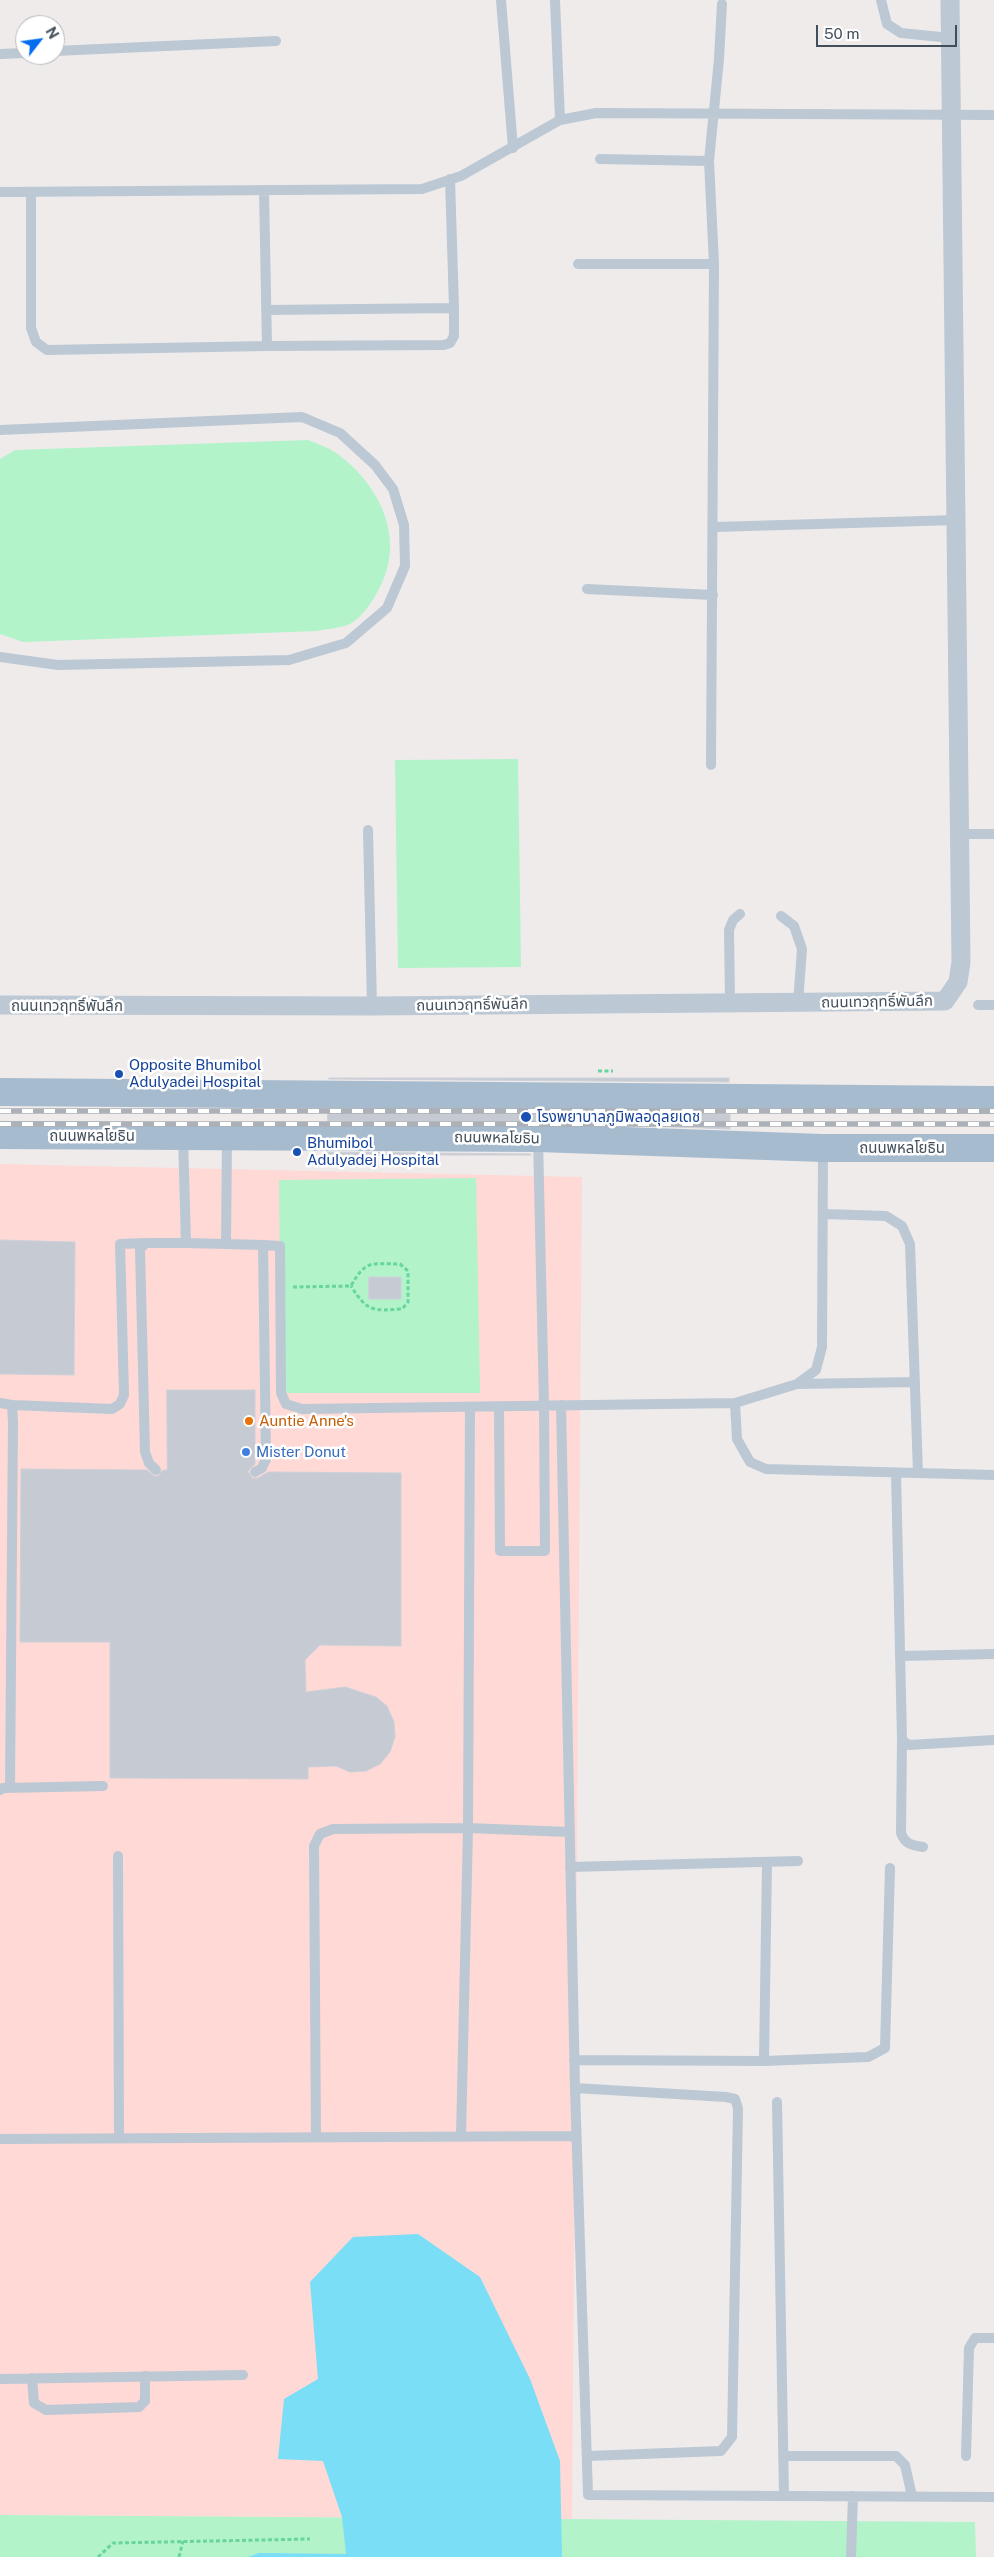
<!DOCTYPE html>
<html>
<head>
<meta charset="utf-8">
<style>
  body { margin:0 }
  #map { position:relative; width:994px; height:2557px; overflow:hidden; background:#efebeb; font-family:"Public Sans",sans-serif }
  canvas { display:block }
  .north { position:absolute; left:15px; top:15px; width:50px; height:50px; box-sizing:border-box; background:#fff; border:1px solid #b3b9bd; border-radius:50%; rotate:60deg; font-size:14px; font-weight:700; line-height:20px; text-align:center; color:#424f5b }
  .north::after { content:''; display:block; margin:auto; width:18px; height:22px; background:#036ef0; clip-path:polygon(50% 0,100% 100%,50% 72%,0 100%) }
  .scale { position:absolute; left:816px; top:25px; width:141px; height:22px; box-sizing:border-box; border:2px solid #424f5b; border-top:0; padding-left:6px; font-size:15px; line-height:18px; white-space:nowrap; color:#424f5b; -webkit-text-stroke:4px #fff; paint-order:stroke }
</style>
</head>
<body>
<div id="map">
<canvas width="994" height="2557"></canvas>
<div class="north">N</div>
<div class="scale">50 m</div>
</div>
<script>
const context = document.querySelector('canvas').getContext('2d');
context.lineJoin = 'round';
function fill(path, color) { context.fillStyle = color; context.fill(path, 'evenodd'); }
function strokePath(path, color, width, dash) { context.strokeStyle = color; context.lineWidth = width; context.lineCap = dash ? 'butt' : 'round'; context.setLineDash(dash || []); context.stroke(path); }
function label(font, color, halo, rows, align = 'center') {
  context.font = font + ' "Public Sans","Noto Sans Thai",sans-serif'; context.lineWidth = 5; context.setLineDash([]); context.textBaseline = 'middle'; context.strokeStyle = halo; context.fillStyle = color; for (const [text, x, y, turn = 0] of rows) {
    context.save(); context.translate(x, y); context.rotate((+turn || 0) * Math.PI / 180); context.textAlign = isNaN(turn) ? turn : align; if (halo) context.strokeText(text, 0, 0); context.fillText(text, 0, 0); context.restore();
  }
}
const medical = new Path2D(`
  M 0,1164 L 582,1177 L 572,2519 L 0,2515 Z`);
const green = new Path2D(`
  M 308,440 C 318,444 330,448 339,455 C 379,485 405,537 381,585 C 374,599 364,616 350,624 C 341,628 326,629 316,631 L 23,642 L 0,634 L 0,459 L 15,450 Z
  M 518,759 L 521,967 L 398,968 L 395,760 Z
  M 476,1178 L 480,1393 L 281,1393 L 279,1180 Z
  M 0,2515 L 975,2522 L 976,2557 L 0,2557 Z`);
const water = new Path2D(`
  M 418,2234 L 480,2277 L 530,2379 L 560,2461 L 562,2557 L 248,2557 L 259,2553 L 346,2554 L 342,2517 L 323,2461 L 278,2459 L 284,2399 L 318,2379 L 310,2282 L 353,2237 Z`);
const building = new Path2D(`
  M 329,1078 L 729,1078 L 729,1082 L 329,1079 Z
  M 328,1110 L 730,1114 L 730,1129 L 538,1122 L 328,1121 Z
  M 327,1152 L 531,1154 L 531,1155 L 327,1155 Z
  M 0,1240 L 75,1242 L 74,1375 L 0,1374 Z
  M 369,1277 L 401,1277 L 401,1299 L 369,1299 Z
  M 167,1390 L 255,1390 L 255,1464 L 248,1471 L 252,1478 L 258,1478 L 268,1472 L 401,1473 L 401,1646 L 320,1645 L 305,1660 L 306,1692 L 345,1687 L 376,1697 L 387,1706 L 394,1722 L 395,1737 L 390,1752 L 380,1764 L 366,1771 L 350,1772 L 336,1766 L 308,1767 L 308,1779 L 110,1778 L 110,1642 L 20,1642 L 21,1469 L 147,1470 L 154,1476 L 158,1476 L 163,1470 L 167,1470 Z`);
const path = new Path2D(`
  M 598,1071 L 613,1071
  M 293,1287 L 351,1286 C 366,1259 371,1264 400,1264 L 408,1271 L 408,1302 L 402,1309 C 373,1311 367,1312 351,1286
  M 98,2557 L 113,2543 L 310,2539
  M 179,2557 L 183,2541`);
const lane = new Path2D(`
  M 501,0 L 513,148
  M 555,0 L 560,120
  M 881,0 L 887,24 L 901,33 L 951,38
  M 55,51 L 276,41
  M 0,54 L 25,53
  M 600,159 L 709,161 L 714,264 L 711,765
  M 709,161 L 719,59 L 722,4
  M 0,192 L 422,189 L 461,176 L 560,120 L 596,113 L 994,115
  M 31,192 L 31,328 L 36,342 L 47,350 L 267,346 L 264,191
  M 578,264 L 714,264
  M 266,310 L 454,308 L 450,179
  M 267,346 L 444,345 L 450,343 L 454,336 L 454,308
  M 0,430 L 302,417 L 340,433 L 375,465 L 393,489 L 404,525 L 405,566 L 387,608 L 346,643 L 289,660 L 58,665 L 0,657
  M 714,527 L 956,520
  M 587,589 L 713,595
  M 368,830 L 372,1006
  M 959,834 L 994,834
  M 781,916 L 794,926 L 802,949 L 798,1003
  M 730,1002 L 729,930 L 733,920 L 740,914
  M 978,1005 L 994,1005
  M 227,1137 L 226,1244 L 263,1245 L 266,1459 L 262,1468 L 255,1472
  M 824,1214 L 886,1216 L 902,1226 L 910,1244 L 918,1473
  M 186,1243 L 226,1244
  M 263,1245 L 280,1246 L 281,1393 L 286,1404 L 302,1409 L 735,1403 L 797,1384 L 816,1370 L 822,1347 L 823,1149
  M 797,1384 L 915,1382
  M 0,1403 L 12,1405 L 13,1423 L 10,1787
  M 735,1403 L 737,1439 L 750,1462 L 766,1469 L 994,1475
  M 12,1405 L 112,1409 L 120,1404 L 124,1395 L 120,1244 L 146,1243
  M 561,1405 L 575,2088 L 588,2495 L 994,2497
  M 499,1407 L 500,1551 L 545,1551 L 544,1406 L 538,1139
  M 156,1470 L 149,1463 L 145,1452 L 140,1249 L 146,1243 L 186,1243 L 183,1137
  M 896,1473 L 902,1740 L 909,1745 L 994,1740
  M 900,1656 L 994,1654
  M 902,1740 L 901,1833 C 905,1844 911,1845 923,1847
  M 0,1790 L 3,1788 L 103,1786
  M 118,1856 L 119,2138
  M 570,1867 L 798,1861
  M 574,2060 L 764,2061 L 868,2057 L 885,2048 L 890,1868
  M 764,2061 L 767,1862
  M 575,2088 L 726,2097 L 735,2099 L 738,2108 L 732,2437 L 721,2451 L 588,2456
  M 777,2102 L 784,2496
  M 316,2137 L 314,1846 L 320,1834 L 333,1829 L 468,1828 L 569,1832
  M 461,2137 L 468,1828 L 470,1408
  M 0,2139 L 576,2136
  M 32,2378 L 34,2403 L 46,2410 L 139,2407 L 145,2401 L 145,2376
  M 0,2379 L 243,2375
  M 783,2456 L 896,2456 L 905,2465 L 912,2496
  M 966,2456 L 969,2348 L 975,2338 L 994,2338
  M 851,2557 L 853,2496`);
const street = new Path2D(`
  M 0,1005 L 372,1006 L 945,1001 L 958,982 L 961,962 L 950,0`);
const primary = new Path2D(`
  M 0,1092 L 994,1100
  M 0,1135 L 538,1138 L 823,1148 L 994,1148`);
const rail = new Path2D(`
  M 0,1111 L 994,1111
  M 0,1124 L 994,1124`);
const markers = [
  [119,1074,5,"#1a4fb4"],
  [526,1117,6,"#1a4fb4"],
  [297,1152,5,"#1a4fb4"],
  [249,1421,5,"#e8710a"],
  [246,1452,5,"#3f7fe0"]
];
const streetNames = [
  ["ถนนเทวฤทธิ์พันลึก",877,1002,-1],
  ["ถนนเทวฤทธิ์พันลึก",472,1005,-1],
  ["ถนนเทวฤทธิ์พันลึก",67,1006],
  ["ถนนพหลโยธิน",92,1136],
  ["ถนนพหลโยธิน",497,1138,1],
  ["ถนนพหลโยธิน",902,1148]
];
const transitNames = [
  ["Opposite Bhumibol",129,1065],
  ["Adulyadei Hospital",129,1082],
  ["โรงพยาบาลภูมิพลอดุลยเดช",537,1117],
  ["Bhumibol",307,1143],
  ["Adulyadej Hospital",307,1160]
];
const foodNames = [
  ["Auntie Anne's",259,1421]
];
const shopNames = [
  ["Mister Donut",256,1452]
];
fill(medical, '#fed9d6');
fill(green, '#b2f3ca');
fill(water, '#7adef6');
fill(building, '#c6cad2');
strokePath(building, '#ced1d8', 1);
strokePath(path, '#67d59d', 3, [4, 2.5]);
strokePath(lane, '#bcc8d3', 10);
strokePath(street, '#bcc8d3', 19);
strokePath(primary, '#a7bbcf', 28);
strokePath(rail, '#acb1b7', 5.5);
strokePath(rail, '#fff', 4, [11]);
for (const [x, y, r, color] of markers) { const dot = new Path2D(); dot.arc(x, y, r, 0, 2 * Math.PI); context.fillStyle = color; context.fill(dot); strokePath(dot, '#fff', 2); }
label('15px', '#424f5b', '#fff', streetNames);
label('15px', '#164399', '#fff', transitNames, 'left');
label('15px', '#c56008', '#fff', foodNames, 'left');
label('15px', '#366cbe', '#fff', shopNames, 'left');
</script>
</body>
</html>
